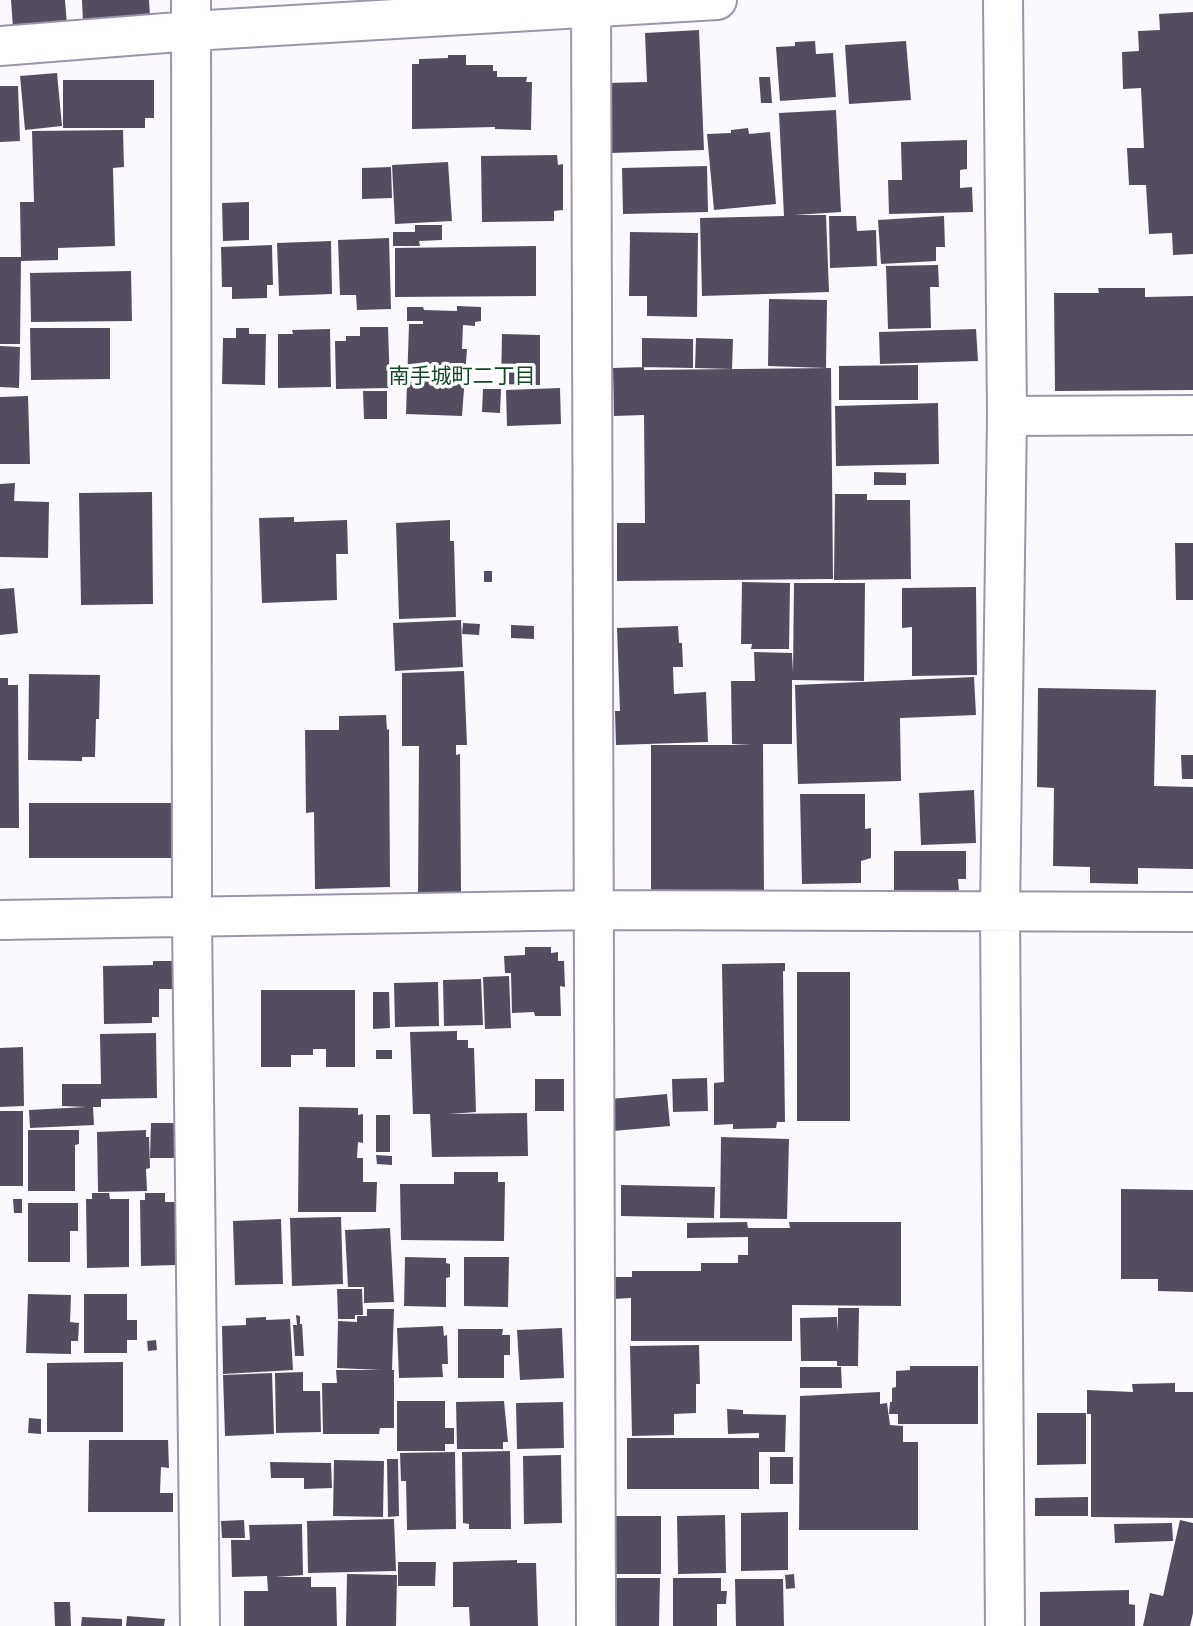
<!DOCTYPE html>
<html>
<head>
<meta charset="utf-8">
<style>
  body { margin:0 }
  canvas { display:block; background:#fbf9fe }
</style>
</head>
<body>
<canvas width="1193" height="1626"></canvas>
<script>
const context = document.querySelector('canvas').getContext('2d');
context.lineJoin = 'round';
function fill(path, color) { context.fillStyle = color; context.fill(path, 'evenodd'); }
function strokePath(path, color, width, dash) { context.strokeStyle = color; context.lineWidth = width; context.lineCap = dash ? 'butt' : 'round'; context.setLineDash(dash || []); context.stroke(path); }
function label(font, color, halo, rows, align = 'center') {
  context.font = font + ' Inter,"Noto Sans JP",sans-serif'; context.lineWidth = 7; context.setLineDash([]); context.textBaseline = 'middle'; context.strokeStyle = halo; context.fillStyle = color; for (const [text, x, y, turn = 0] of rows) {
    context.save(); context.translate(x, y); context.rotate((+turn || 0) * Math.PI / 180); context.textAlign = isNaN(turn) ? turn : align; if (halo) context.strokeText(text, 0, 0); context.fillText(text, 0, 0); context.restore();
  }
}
const building = new Path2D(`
  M 11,0 L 65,0 L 67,25 L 13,28 Z
  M 82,0 L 149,0 L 150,16 L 125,16 L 124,22 L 83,23 Z
  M 1193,12 L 1193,254 L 1173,255 L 1172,233 L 1149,234 L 1146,185 L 1129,185 L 1127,148 L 1144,148 L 1141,88 L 1123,89 L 1122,52 L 1139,51 L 1138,31 L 1160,30 L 1159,14 Z
  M 699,30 L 704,150 L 610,153 L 607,83 L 647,82 L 645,33 Z
  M 815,41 L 816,54 L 833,53 L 836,97 L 780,101 L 776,47 L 795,46 L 795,42 Z
  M 906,41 L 911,100 L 849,104 L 845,45 Z
  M 448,55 L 466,55 L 466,65 L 493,65 L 493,71 L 497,71 L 497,77 L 527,77 L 526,82 L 532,82 L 531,130 L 495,129 L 495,127 L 412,129 L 412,64 L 419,64 L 419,59 L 448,58 Z
  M 57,73 L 62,126 L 25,130 L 20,76 Z
  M 759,77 L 770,77 L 772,103 L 761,103 Z
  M 63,80 L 154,80 L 154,118 L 145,118 L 145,128 L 63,128 Z
  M 0,86 L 18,86 L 20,141 L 0,142 Z
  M 836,110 L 841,212 L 795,215 L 826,215 L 829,292 L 702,296 L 700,218 L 784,216 L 779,113 Z
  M 748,128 L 749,134 L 770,132 L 776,204 L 714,210 L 707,134 L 731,133 L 731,130 Z
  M 123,130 L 124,167 L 113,168 L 115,246 L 58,248 L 58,260 L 21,261 L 20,344 L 0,344 L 0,257 L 21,257 L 20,202 L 34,202 L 32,131 Z
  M 967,140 L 967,169 L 960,170 L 960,188 L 972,187 L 973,212 L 889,214 L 888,180 L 902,180 L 901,142 Z
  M 557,155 L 558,165 L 563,164 L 563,210 L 554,211 L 554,221 L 482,222 L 481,156 Z
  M 448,162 L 452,221 L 395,224 L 392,165 Z
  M 707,166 L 708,212 L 623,214 L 622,168 Z
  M 391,167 L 392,198 L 362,199 L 362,168 Z
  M 249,202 L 249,240 L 223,241 L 222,203 Z
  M 829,216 L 856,216 L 857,231 L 876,230 L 877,266 L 830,268 Z
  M 944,216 L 945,247 L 936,247 L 936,261 L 881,264 L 878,220 Z
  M 415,225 L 442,225 L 442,240 L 419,241 L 420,246 L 393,246 L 393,232 L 415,232 Z
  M 630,232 L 698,233 L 697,317 L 647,316 L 647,296 L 629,296 Z
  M 389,238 L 391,309 L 357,310 L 356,295 L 340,295 L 338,240 Z
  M 331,241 L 332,294 L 279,296 L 277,243 Z
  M 272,245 L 273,285 L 267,285 L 267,298 L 232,299 L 232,287 L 222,287 L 221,247 Z
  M 536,246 L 536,296 L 395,297 L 395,248 Z
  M 938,265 L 939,287 L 930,287 L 931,328 L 888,329 L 886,266 Z
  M 131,271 L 132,321 L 31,322 L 30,273 Z
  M 1098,288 L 1145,288 L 1145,297 L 1193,296 L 1193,390 L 1055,391 L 1054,293 L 1099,293 Z
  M 769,299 L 827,300 L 826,368 L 768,366 Z
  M 457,306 L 481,307 L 481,321 L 475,322 L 475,326 L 463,325 L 462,349 L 467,349 L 462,416 L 406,414 L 409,324 L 423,324 L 423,321 L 407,321 L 407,307 L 423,307 L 424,310 L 457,311 Z
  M 360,327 L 388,327 L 390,388 L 336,389 L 335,341 L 346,341 L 346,336 L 360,336 Z
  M 30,328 L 110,328 L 110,379 L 31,380 Z
  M 236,328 L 249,328 L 249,334 L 266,334 L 265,385 L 222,384 L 223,338 L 236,338 Z
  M 330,329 L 331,387 L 278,388 L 278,334 L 293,334 L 292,330 Z
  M 976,329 L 978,361 L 880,364 L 879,332 Z
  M 502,334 L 540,335 L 540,385 L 501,384 Z
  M 642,338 L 693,339 L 693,368 L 642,367 Z
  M 696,338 L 733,339 L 732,369 L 695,368 Z
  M 0,346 L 20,347 L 19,388 L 0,387 Z
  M 918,365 L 918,400 L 839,400 L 839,366 Z
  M 644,367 L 644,370 L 831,368 L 833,579 L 617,581 L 617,523 L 645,523 L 644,415 L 614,416 L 613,368 Z
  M 560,388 L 561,424 L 507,426 L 506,390 Z
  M 483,389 L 501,389 L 500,413 L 482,412 Z
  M 363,391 L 387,391 L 387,419 L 364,419 Z
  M 28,396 L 30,464 L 0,464 L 0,397 Z
  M 938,403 L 939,464 L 836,466 L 835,406 Z
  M 874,472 L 906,473 L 906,485 L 874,485 Z
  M 15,483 L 14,501 L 49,502 L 48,558 L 0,557 L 0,484 Z
  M 152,492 L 153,604 L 81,605 L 79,493 Z
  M 835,494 L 867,494 L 867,500 L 910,500 L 911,579 L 834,580 Z
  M 294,517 L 294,522 L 347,520 L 348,554 L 336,554 L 337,600 L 262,603 L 259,518 Z
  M 450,520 L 450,541 L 454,541 L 456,617 L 399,619 L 396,523 Z
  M 1175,543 L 1193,543 L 1193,600 L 1176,600 Z
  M 484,571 L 492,571 L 492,582 L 484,582 Z
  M 742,582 L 790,583 L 789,649 L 751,649 L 752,644 L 741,644 Z
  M 794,583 L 865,583 L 864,681 L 792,680 L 792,744 L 763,744 L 764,893 L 651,893 L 651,745 L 751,745 L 732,744 L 731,681 L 755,681 L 754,652 L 792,653 L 793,673 Z
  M 976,587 L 977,675 L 912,676 L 912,627 L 902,628 L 902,588 Z
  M 14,588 L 18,633 L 0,635 L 0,589 Z
  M 461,620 L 463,667 L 395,671 L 393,623 Z
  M 463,623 L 480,624 L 479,635 L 462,634 Z
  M 511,625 L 534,626 L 534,639 L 511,638 Z
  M 678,626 L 679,643 L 682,643 L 683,667 L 673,667 L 674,694 L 706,692 L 708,742 L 616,745 L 615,711 L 620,711 L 617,628 Z
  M 464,671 L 467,745 L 456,745 L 456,755 L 460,754 L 461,894 L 418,895 L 419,746 L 402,746 L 402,673 Z
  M 29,674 L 100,675 L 99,719 L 96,719 L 95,757 L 82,757 L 82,761 L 28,760 Z
  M 974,677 L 976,715 L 900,718 L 901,781 L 798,784 L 795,685 Z
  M 0,678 L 8,678 L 8,685 L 18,685 L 19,828 L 0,828 Z
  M 1038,688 L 1156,690 L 1154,786 L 1193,787 L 1193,869 L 1138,868 L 1138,884 L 1090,883 L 1090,867 L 1053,866 L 1054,788 L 1037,787 Z
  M 386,715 L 387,730 L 389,729 L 390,887 L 315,889 L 314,812 L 306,813 L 305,730 L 339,730 L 339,716 Z
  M 1181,755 L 1193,755 L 1193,779 L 1182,779 Z
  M 974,790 L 976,843 L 921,845 L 919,793 Z
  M 800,794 L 865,794 L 865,829 L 871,828 L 871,858 L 861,861 L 861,883 L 802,884 Z
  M 29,803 L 171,803 L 171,858 L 29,858 Z
  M 894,851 L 966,851 L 966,879 L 958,879 L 959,892 L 894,892 Z
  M 525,947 L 551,947 L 551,953 L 558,952 L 558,961 L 564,961 L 565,987 L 560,986 L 561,1016 L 535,1016 L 534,1012 L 512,1013 L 511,973 L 505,973 L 504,956 L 525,955 Z
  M 153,961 L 176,961 L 176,989 L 159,989 L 159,1017 L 152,1017 L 152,1023 L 104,1024 L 103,966 L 153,965 Z
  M 785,963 L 785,971 L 783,971 L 785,1122 L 777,1122 L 776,1128 L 733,1129 L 733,1124 L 714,1125 L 714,1083 L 724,1082 L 722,964 Z
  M 797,972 L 850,972 L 850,1121 L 797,1121 Z
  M 509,976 L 511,1028 L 485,1029 L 483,977 Z
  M 481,979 L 483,1025 L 444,1026 L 443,980 Z
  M 438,982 L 439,1026 L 395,1027 L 394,983 Z
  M 261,990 L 355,990 L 355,1067 L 326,1067 L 326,1049 L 313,1049 L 313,1055 L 291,1055 L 291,1067 L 261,1067 Z
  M 373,992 L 389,992 L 390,1028 L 373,1029 Z
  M 457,1031 L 457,1040 L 468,1040 L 468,1048 L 474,1048 L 476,1112 L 449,1114 L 527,1113 L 528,1156 L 432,1157 L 430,1114 L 413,1114 L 410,1032 Z
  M 156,1033 L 157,1098 L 101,1099 L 101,1107 L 93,1107 L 94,1125 L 30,1128 L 29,1110 L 86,1107 L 62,1106 L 62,1084 L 101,1084 L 100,1034 Z
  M 23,1047 L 24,1106 L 0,1107 L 0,1048 Z
  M 376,1050 L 392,1050 L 392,1059 L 376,1059 Z
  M 707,1078 L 708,1111 L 673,1112 L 672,1079 Z
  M 535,1079 L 564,1079 L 564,1111 L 535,1111 Z
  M 667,1094 L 670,1126 L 613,1131 L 610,1099 Z
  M 299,1107 L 358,1108 L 358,1115 L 363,1114 L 363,1143 L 358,1142 L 357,1158 L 363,1158 L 363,1182 L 377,1182 L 376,1212 L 298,1212 Z
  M 0,1111 L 23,1111 L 23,1186 L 0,1186 Z
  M 376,1115 L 390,1115 L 390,1152 L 376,1152 Z
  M 151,1123 L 178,1123 L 178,1158 L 150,1158 Z
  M 28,1130 L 79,1130 L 79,1144 L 75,1145 L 75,1191 L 28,1191 Z
  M 146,1130 L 146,1137 L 149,1137 L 150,1168 L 146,1169 L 147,1191 L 98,1192 L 97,1132 Z
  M 721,1137 L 789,1139 L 787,1219 L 720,1218 Z
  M 376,1155 L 392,1156 L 392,1165 L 377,1164 Z
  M 454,1172 L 498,1172 L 498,1182 L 505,1182 L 504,1241 L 401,1240 L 400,1184 L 454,1184 Z
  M 621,1185 L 715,1187 L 714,1218 L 621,1216 Z
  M 1121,1189 L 1193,1190 L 1193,1292 L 1158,1291 L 1158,1279 L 1121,1279 Z
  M 92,1193 L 109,1193 L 110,1199 L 129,1199 L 129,1267 L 87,1268 L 86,1199 L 92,1199 Z
  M 145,1193 L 165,1193 L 165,1202 L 175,1202 L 176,1265 L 141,1266 L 140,1200 L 145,1200 Z
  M 13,1199 L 22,1199 L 22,1213 L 14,1213 Z
  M 28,1203 L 78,1203 L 78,1231 L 70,1231 L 70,1262 L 28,1262 Z
  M 341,1217 L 343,1284 L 292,1286 L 290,1218 Z
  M 281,1219 L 283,1284 L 235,1285 L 233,1221 Z
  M 747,1222 L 748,1228 L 790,1228 L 789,1222 L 901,1222 L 901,1306 L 792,1305 L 792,1341 L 631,1341 L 631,1298 L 613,1299 L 614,1277 L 632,1277 L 632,1271 L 701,1271 L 701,1263 L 738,1263 L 738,1255 L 748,1255 L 748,1237 L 687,1238 L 687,1223 Z
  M 390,1228 L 394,1302 L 364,1303 L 364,1287 L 348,1287 L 345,1230 Z
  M 405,1257 L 446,1258 L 446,1263 L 450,1264 L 450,1277 L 446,1278 L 446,1307 L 404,1306 Z
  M 464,1257 L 509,1257 L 508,1307 L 464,1306 Z
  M 337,1289 L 362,1289 L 363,1315 L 355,1315 L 355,1319 L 338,1319 Z
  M 28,1294 L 71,1295 L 70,1322 L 79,1323 L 78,1341 L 71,1341 L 71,1354 L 26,1353 Z
  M 84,1294 L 127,1294 L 127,1320 L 137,1320 L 137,1340 L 127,1340 L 127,1353 L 84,1353 Z
  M 838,1308 L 859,1308 L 858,1366 L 837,1366 L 837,1361 L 801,1361 L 800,1318 L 837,1317 L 838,1331 Z
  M 367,1309 L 394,1309 L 392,1370 L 394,1370 L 394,1428 L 380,1428 L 379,1434 L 323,1434 L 322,1383 L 337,1383 L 336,1370 L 381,1370 L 337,1368 L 338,1321 L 357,1322 L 357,1316 L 367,1316 Z
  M 296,1315 L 300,1316 L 300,1324 L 302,1324 L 304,1356 L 295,1356 L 293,1325 L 297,1325 Z
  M 266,1317 L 266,1320 L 290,1319 L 293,1370 L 223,1374 L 222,1326 L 246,1325 L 246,1318 Z
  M 443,1326 L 444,1336 L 447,1335 L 448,1364 L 442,1364 L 443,1377 L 399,1378 L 397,1328 Z
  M 562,1328 L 564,1378 L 520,1380 L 517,1330 Z
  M 458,1329 L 503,1329 L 502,1335 L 510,1335 L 510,1355 L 504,1355 L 504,1378 L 458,1378 Z
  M 156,1340 L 157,1350 L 148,1351 L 147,1341 Z
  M 699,1345 L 700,1384 L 696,1384 L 696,1413 L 674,1414 L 674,1435 L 632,1436 L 630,1346 Z
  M 123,1362 L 123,1432 L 47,1432 L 47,1363 Z
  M 910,1366 L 978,1366 L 978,1424 L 898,1424 L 898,1414 L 889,1414 L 890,1402 L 892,1402 L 892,1388 L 896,1387 L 896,1371 L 910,1370 Z
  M 800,1367 L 841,1367 L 842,1388 L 800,1388 Z
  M 303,1372 L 303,1391 L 320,1391 L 321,1432 L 276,1433 L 275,1373 Z
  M 272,1373 L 274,1434 L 225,1436 L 223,1375 Z
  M 1175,1383 L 1175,1392 L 1193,1392 L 1193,1518 L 1091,1517 L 1091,1414 L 1087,1414 L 1087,1390 L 1133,1392 L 1132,1384 Z
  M 880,1392 L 880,1404 L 887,1403 L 890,1425 L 903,1426 L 903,1442 L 918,1442 L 918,1530 L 799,1530 L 800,1396 Z
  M 397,1401 L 445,1401 L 445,1428 L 454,1428 L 454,1444 L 445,1444 L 445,1451 L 397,1451 Z
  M 504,1401 L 508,1442 L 503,1442 L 503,1449 L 457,1449 L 456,1402 Z
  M 563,1402 L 564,1448 L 517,1449 L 516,1403 Z
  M 727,1409 L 743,1410 L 743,1414 L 786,1415 L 785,1452 L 759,1452 L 759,1489 L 627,1489 L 627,1438 L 759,1438 L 759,1433 L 728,1434 Z
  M 1037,1413 L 1086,1413 L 1086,1464 L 1037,1465 Z
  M 29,1418 L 41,1419 L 41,1434 L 28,1433 Z
  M 89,1440 L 168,1440 L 169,1468 L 161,1467 L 160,1493 L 173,1493 L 173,1512 L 88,1512 Z
  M 510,1451 L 511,1529 L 469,1529 L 469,1524 L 463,1523 L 462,1452 Z
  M 455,1452 L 456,1529 L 407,1530 L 406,1481 L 401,1481 L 400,1453 Z
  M 561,1455 L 562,1523 L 524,1524 L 523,1456 Z
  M 770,1457 L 793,1457 L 793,1484 L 770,1484 Z
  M 387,1459 L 398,1459 L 399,1516 L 388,1517 Z
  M 334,1460 L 384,1461 L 383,1517 L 333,1516 Z
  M 270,1462 L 331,1463 L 332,1488 L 304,1489 L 304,1478 L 271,1478 Z
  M 1088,1497 L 1088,1516 L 1035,1516 L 1035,1498 Z
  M 788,1512 L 788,1570 L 741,1571 L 741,1513 Z
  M 725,1515 L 726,1573 L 678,1574 L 677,1516 Z
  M 611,1516 L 661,1516 L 661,1574 L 612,1574 Z
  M 394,1519 L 396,1571 L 308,1573 L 307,1521 Z
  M 244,1520 L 245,1538 L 222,1538 L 221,1521 Z
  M 1180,1520 L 1193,1523 L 1193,1613 L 1190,1626 L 1143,1626 L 1150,1593 L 1163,1596 Z
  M 1172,1523 L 1173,1541 L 1115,1543 L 1114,1524 Z
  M 302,1524 L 303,1575 L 275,1577 L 311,1577 L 311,1587 L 336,1587 L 337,1626 L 244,1626 L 244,1591 L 268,1591 L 267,1576 L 232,1577 L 231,1540 L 250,1540 L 249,1525 Z
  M 517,1560 L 517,1563 L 536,1563 L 538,1626 L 470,1626 L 469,1607 L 453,1607 L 453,1562 Z
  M 398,1562 L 436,1562 L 435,1586 L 398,1586 Z
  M 347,1574 L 397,1575 L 396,1626 L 346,1626 Z
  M 794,1574 L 795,1588 L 786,1589 L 785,1575 Z
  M 609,1578 L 660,1578 L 659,1626 L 609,1626 Z
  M 673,1578 L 721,1578 L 721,1591 L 727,1591 L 726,1604 L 717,1604 L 717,1626 L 673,1626 Z
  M 735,1579 L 783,1579 L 784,1626 L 736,1626 Z
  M 1129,1590 L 1129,1604 L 1135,1605 L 1135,1626 L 1040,1626 L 1040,1592 Z
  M 54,1602 L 70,1602 L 71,1626 L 55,1626 Z
  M 127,1616 L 165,1619 L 164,1626 L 126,1626 Z
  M 82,1617 L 122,1619 L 122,1626 L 81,1626 Z`);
const minor = new Path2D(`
  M 191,0 L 192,918 L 200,1626
  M 591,0 L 596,1626
  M 1003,0 L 1007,416 L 1000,911 L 1005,1626
  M 0,46 L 191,31 L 717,0
  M 1007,416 L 1193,415
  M 0,920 L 594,910 L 1193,912`);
const neighbourhoodNames = [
  ["南手城町二丁目",462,377]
];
fill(building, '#544d60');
strokePath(minor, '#9c94aa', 42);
strokePath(minor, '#fff', 38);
label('21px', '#124827', '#fff', neighbourhoodNames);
</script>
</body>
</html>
